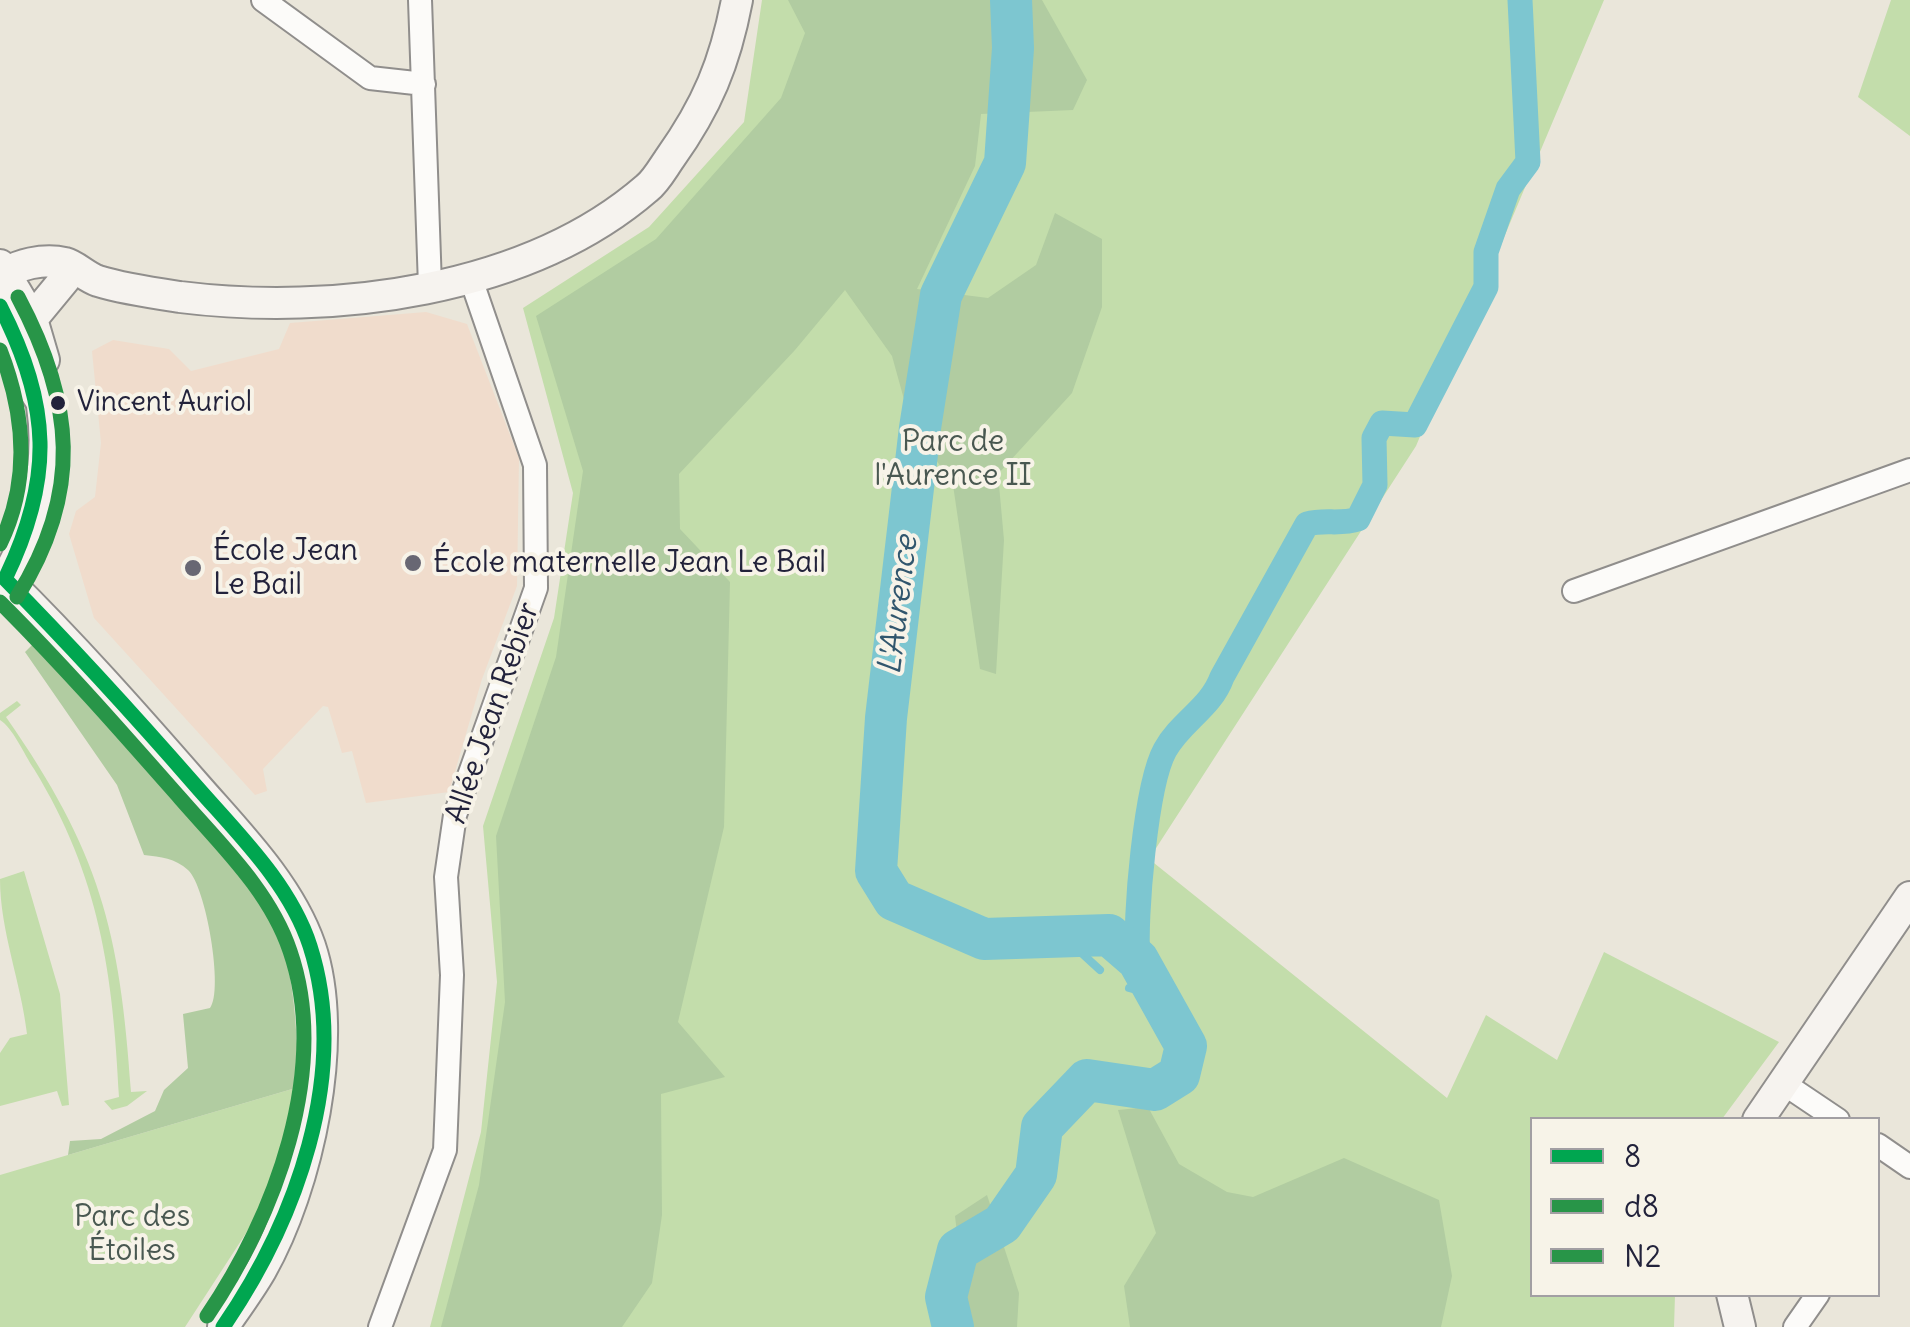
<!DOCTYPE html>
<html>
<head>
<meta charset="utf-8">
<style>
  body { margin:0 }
  #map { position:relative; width:1910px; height:1327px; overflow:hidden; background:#eae6da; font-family:Delius,sans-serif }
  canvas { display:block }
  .legend { position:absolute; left:1530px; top:1117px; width:350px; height:180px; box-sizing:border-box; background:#f7f3e8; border:2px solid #a29fa3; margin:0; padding:12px 18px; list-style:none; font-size:30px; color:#22223b }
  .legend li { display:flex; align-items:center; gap:20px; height:50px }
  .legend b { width:50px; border:2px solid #a29fa3 }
</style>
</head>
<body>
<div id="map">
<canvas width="1910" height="1327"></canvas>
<ul class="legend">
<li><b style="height:12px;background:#00a650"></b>8</li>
<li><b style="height:12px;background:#289548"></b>d8</li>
<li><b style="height:12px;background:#289548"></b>N2</li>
</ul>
</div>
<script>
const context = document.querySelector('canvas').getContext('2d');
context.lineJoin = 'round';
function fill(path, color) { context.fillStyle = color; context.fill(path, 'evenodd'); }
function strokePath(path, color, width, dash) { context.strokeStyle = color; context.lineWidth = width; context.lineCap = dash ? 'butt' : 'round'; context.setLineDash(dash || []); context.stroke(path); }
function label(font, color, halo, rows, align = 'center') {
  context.font = font + ' Delius,sans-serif'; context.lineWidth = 8; context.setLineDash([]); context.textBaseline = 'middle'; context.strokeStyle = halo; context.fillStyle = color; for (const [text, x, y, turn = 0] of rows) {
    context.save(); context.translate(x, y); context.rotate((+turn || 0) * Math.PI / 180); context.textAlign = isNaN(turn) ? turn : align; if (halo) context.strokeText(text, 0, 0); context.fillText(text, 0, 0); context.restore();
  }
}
const built = new Path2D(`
  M 426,312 L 467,324 L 519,458 L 517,586 L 482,679 L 449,792 L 366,803 L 352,751 L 342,753 L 328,707 L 323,706 L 263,769 L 267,791 L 255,795 L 94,618 L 69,534 L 76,511 L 95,497 L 101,443 L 92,351 L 113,340 L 169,349 L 191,371 L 279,349 L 290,323 Z`);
const green = new Path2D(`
  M 762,0 L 1604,0 L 1416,446 L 1149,859 L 1447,1098 L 1486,1015 L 1557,1060 L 1604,952 L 1779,1042 L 1722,1119 L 1532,1120 L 1532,1294 L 1675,1295 L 1674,1327 L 430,1327 L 481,1132 L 497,982 L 483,826 L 554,618 L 573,493 L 523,308 L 649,227 L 744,122 Z
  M 1891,0 L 1910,0 L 1910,136 L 1858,97 Z
  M 17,701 L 21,705 L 6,717 C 100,852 120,930 131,1092 L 147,1091 L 127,1106 L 112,1110 L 104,1101 L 119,1097 C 113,974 100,877 34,769 C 24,754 13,728 0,720 L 0,713 Z
  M 24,871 L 60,994 L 69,1105 L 62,1106 L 57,1091 L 0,1106 L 0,1053 L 10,1038 L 27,1034 C 21,982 0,931 0,879 Z
  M 299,1087 L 274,1190 L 185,1327 L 0,1327 L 0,1175 Z`);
const forest = new Path2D(`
  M 788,0 L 1042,0 L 1087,80 L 1073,110 L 981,114 L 975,166 L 917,289 L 988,298 L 1036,265 L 1055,213 L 1102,239 L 1102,307 L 1072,393 L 998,474 L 1004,540 L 996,674 L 980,669 L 953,485 L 910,421 L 892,356 L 845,290 L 795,350 L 679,474 L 680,529 L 730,582 L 724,827 L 678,1022 L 725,1077 L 661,1094 L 662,1215 L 652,1283 L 622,1327 L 441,1327 L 479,1185 L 505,1002 L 496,836 L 556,657 L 583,471 L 536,316 L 656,239 L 781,98 L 805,33 Z
  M 37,640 L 238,862 C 295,936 295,997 299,1087 L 68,1155 L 70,1141 L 101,1139 L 155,1111 L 164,1090 L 188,1068 L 183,1014 L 210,1008 C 224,991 206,886 188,870 C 175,858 161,857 144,855 L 117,785 L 25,652 Z
  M 1148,1107 L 1179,1164 L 1227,1192 L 1253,1197 L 1344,1158 L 1439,1200 L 1452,1276 L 1441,1327 L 1130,1327 L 1124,1286 L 1156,1233 L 1118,1110 Z
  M 987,1195 L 1019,1293 L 1017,1327 L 968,1327 L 955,1216 Z`);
const stream = new Path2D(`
  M 1063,936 L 1100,970
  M 1129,988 L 1154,995`);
const canal = new Path2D(`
  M 1138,960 C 1134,919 1146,784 1165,750 C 1181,721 1211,708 1222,677 L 1307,524 C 1325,519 1340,525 1358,519 L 1375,485 L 1374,438 L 1382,423 L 1415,425 L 1486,287 L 1486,252 L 1508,189 L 1528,162 L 1520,0`);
const river = new Path2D(`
  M 953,1327 L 946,1297 L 958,1250 L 1002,1224 L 1036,1175 L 1042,1127 L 1087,1080 L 1155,1090 L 1179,1075 L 1186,1046 L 1138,960 L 1109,935 L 984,939 L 894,900 L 876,871 L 886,718 L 920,428 L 941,295 L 1005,163 L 1013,48 L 1011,0`);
const street = new Path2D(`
  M 263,0 L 370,78 L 424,84
  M 420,0 L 430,286
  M 1574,591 L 1910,470
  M 1783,1083 L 1838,1120
  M 1878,1145 L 1910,1167
  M 380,1327 L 445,1150 L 452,975 L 446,877 L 455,815 L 536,588 L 535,465 L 471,279
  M 1795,1327 L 1818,1294`);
const secondary = new Path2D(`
  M 0,265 L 32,319 L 44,360
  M 0,277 C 17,264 44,258 65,263 C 76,266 86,277 98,281 C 124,289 153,293 180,297 C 332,316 527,292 647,188 C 656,181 663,168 670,158 C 707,106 725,63 737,0
  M 0,306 C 15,332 20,358 32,386 C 35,394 41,398 42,406 C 51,465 35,537 0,586
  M 32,319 L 65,279
  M 5,579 C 72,645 134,715 196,786 C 237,833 289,885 310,946 C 341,1038 308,1187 261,1270 C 250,1289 236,1308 223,1327
  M 1758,1120 L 1910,897
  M 1732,1294 L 1740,1327`);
const bus1 = new Path2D(`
  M 0,306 C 51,406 54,478 5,579
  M 5,579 C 71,646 134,715 196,786 C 238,834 290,884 310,946 C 351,1074 295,1222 223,1327`);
const bus2 = new Path2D(`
  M 0,350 C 25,414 31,480 0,544
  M 0,602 C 63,665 121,731 180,798 C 220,844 270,891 290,951 C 331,1070 274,1218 207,1316`);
const bus3 = new Path2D(`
  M 17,597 C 83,492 74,402 18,297`);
const markers = [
  [58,403,9,"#22223b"],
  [413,563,10,"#686773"],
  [193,568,10,"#686773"]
];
const busNames = [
  ["Vincent Auriol",77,403]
];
const parkNames = [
  ["Parc de",953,442],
  ["l'Aurence II",953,476],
  ["Parc des",132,1217],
  ["Étoiles",132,1251]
];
const poiNames = [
  ["École Jean",213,551],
  ["Le Bail",213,585],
  ["École maternelle Jean Le Bail",433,563]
];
const streetNames = [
  ["Allée Jean Rebier",493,713,-71]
];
const waterNames = [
  ["L'Aurence",899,605,-83]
];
fill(built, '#f0dccc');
fill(green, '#c3ddab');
fill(forest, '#b1cca1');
strokePath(stream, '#7dc6d0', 8);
strokePath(canal, '#7dc6d0', 25);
strokePath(river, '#7dc6d0', 42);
strokePath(street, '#908e8c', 26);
strokePath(secondary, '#908e8c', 34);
strokePath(street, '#fcfbf9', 22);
strokePath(secondary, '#f6f3ef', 30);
strokePath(bus1, '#00a650', 15);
strokePath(bus2, '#289548', 15);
strokePath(bus3, '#289548', 15);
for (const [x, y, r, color] of markers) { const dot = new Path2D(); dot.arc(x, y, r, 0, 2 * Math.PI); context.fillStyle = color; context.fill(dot); strokePath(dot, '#f7f3e8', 4); }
label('28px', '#22223b', '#f7f3e8', busNames, 'left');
label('30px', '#495851', '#f7f3e8', parkNames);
label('30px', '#22223b', '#f7f3e8', poiNames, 'left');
label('30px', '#22223b', '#f7f3e8', streetNames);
label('italic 32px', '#31566d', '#f7f3e8', waterNames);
</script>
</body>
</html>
